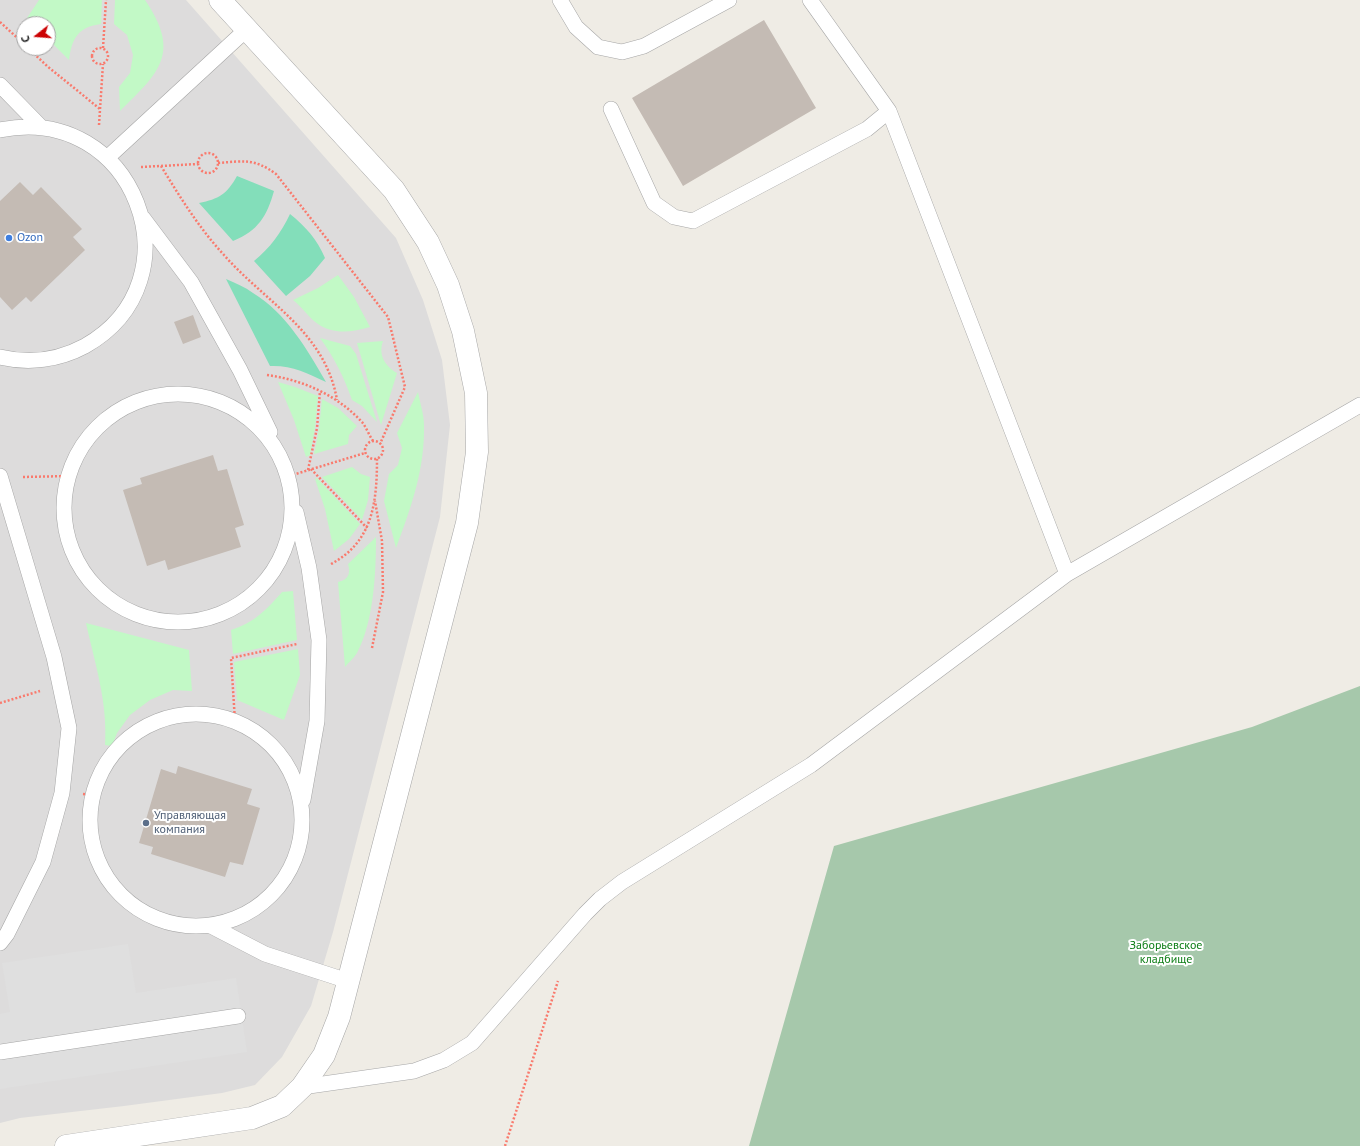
<!DOCTYPE html>
<html>
<head>
<meta charset="utf-8">
<style>
  body { margin:0 }
  #map { position:relative; width:1360px; height:1146px; overflow:hidden; background:#efece5; font-family:"PT Sans",sans-serif }
  canvas { display:block }
  .north { position:absolute; left:16px; top:16px; width:40px; height:40px; box-sizing:border-box; background:#fff; border:1px solid #a5a5a5; border-radius:50%; rotate:253deg; font-size:11px; font-weight:700; line-height:16px; text-align:center; color:#1f1f1f }
  .north::after { content:''; display:block; margin:auto; width:14px; height:18px; background:#cc0203; clip-path:polygon(50% 0,100% 100%,50% 72%,0 100%) }
</style>
</head>
<body>
<div id="map">
<canvas width="1360" height="1146"></canvas>
<div class="north">С</div>
</div>
<script>
const context = document.querySelector('canvas').getContext('2d');
context.lineJoin = 'round';
function fill(path, color) { context.fillStyle = color; context.fill(path, 'evenodd'); }
function strokePath(path, color, width, dash) { context.strokeStyle = color; context.lineWidth = width; context.lineCap = dash ? 'butt' : 'round'; context.setLineDash(dash || []); context.stroke(path); }
function label(font, color, halo, rows, align = 'center') {
  context.font = font + ' "PT Sans",sans-serif'; context.lineWidth = 4; context.setLineDash([]); context.textBaseline = 'middle'; context.strokeStyle = halo; context.fillStyle = color; for (const [text, x, y, turn = 0] of rows) {
    context.save(); context.translate(x, y); context.rotate((+turn || 0) * Math.PI / 180); context.textAlign = isNaN(turn) ? turn : align; if (halo) context.strokeText(text, 0, 0); context.fillText(text, 0, 0); context.restore();
  }
}
const residential = new Path2D(`
  M 0,0 L 186,0 L 396,238 L 423,300 L 442,360 L 450,425 L 440,517 L 333,932 L 311,1006 L 282,1057 L 255,1085 L 222,1093 L 124,1106 L 20,1118 L 0,1123 ZM 24,24 L 48,24 L 48,48 L 24,48 Z`);
const cemetery = new Path2D(`
  M 1360,686 L 1360,1146 L 749,1146 L 834,846 L 1252,727 Z`);
const park = new Path2D(`
  M 39,0 L 102,0 L 101,24 C 78,27 72,38 69,60 L 48,39 L 48,24 L 33,24 L 27,18 Z
  M 115,0 L 145,0 C 181,53 160,72 120,111 L 119,87 L 130,73 L 133,55 L 127,35 L 114,24 Z
  M 338,275 L 354,297 L 370,327 C 352,332 334,335 318,324 C 310,319 302,307 293,300 L 318,288 Z
  M 320,338 L 350,346 L 356,354 L 377,422 L 362,406 L 352,400 C 344,377 334,357 320,338 Z
  M 383,341 C 378,355 385,366 397,373 L 381,425 L 357,343 Z
  M 278,382 L 295,387 L 318,396 L 315,428 L 310,455 L 306,457 L 294,420 Z
  M 418,392 C 420,403 424,414 424,425 C 425,469 411,508 396,548 L 384,501 L 389,474 L 398,465 L 402,448 L 397,433 Z
  M 322,399 L 338,408 L 357,426 L 349,435 L 348,444 L 314,454 L 319,429 Z
  M 352,467 L 361,474 L 370,477 L 368,500 L 362,520 L 322,477 Z
  M 317,478 L 360,524 L 349,539 L 334,551 L 325,509 L 315,479 Z
  M 376,537 C 376,572 374,621 357,653 C 354,658 348,663 345,667 L 338,582 C 348,580 351,574 348,564 Z
  M 293,591 L 297,640 L 233,654 L 231,630 C 254,623 267,609 282,592 Z
  M 86,623 L 189,650 L 192,691 L 173,690 L 150,700 L 130,715 L 117,733 L 112,746 L 105,745 C 108,703 95,664 86,623 Z
  M 298,649 L 300,675 L 284,720 L 237,700 L 234,662 Z`);
const pitch = new Path2D(`
  M 237,176 L 274,191 C 267,216 258,231 233,241 L 199,203 C 219,199 227,194 237,176 Z
  M 290,214 C 306,227 317,239 325,258 L 310,276 L 286,296 L 254,261 C 270,248 281,233 290,214 Z
  M 226,279 C 235,283 245,287 253,293 C 286,313 307,349 326,382 C 307,373 291,365 270,366 Z`);
const parking = new Path2D(`
  M 128,944 L 136,993 L 236,978 L 247,1052 L 0,1089 L 0,1014 L 10,1012 L 2,963 Z`);
const building = new Path2D(`
  M 764,20 L 816,108 L 683,186 L 632,98 Z
  M 20,182 L 33,195 L 41,187 L 82,229 L 73,237 L 85,250 L 31,302 L 26,297 L 12,310 L 0,297 L 0,201 Z
  M 193,315 L 201,337 L 183,344 L 174,322 Z
  M 213,455 L 218,471 L 227,469 L 244,525 L 235,528 L 241,547 L 168,570 L 165,560 L 147,566 L 123,490 L 142,484 L 140,478 Z
  M 178,766 L 252,789 L 247,804 L 260,808 L 243,865 L 230,862 L 225,877 L 151,854 L 153,847 L 139,843 L 161,769 L 176,774 Z`);
const path = new Path2D(`
  M 0,22 L 24,44
  M92 56a8 8 0 1 1 16 0a8 8 0 1 1-16 0Z
  M 28,48 L 47,66 L 100,109
  M 103,48 L 106,0
  M 99,125 L 103,64
  M198 163a10 10 0 1 1 20 0a10 10 0 1 1-20 0Z
  M 218,163 C 244,161 254,158 276,174 L 388,317 L 405,387 L 380,444
  M 161,166 C 180,197 199,228 224,255 C 266,303 325,331 337,400
  M 141,167 L 198,164
  M 267,375 C 303,380 337,395 362,422 C 366,427 369,435 373,441
  M365 450a9 9 0 1 1 18 0a9 9 0 1 1-18 0Z
  M 311,469 L 367,528
  M 308,470 L 317,428 L 320,391
  M 289,476 L 365,453
  M 23,477 L 68,476
  M 331,564 C 373,542 377,502 377,458
  M 372,648 L 383,592 L 382,541 L 375,501
  M 0,703 L 40,691
  M 235,721 L 231,658 L 297,644
  M 83,794 L 93,795
  M 505,1146 L 558,981`);
const service = new Path2D(`
  M 560,0 L 576,27 L 598,47 L 622,52 L 644,46 L 729,0
  M 0,85 L 41,127
  M 611,109 L 654,203 L 674,217 L 693,221 L 867,129 L 889,111 L 810,0
  M 889,111 L 1067,574
  M 0,130 C 134,102 202,280 85,346 C 59,360 29,364 0,357
  M 107,158 L 247,29
  M 143,218 L 191,282 L 240,370 L 270,432
  M64 508a114 114 0 1 1 228 0a114 114 0 1 1-228 0Z
  M 0,476 L 54,657 L 69,728 L 62,793 L 43,862 L 7,934 L 0,943
  M 296,512 L 309,568 L 319,640 L 317,721 L 303,800
  M90 820a106 106 0 1 1 212 0a106 106 0 1 1-212 0Z
  M 211,926 L 265,954 L 348,981
  M 0,1052 L 238,1016
  M 302,1087 L 414,1071 L 444,1060 L 472,1043 L 585,914 L 600,899 L 622,882 L 811,765 L 1067,574 L 1360,405`);
const minor = new Path2D(`
  M 66,1146 L 252,1118 L 282,1106 L 302,1087 L 324,1055 L 339,1017 L 467,523 L 477,452 L 476,393 L 463,331 L 448,285 L 428,242 L 394,190 L 220,0`);
const markers = [
  [9,238,4,"#3f7fe0"],
  [146,823,4,"#5c6f8a"]
];
const shopNames = [
  ["Ozon",17,238]
];
const serviceNames = [
  ["Управляющая",154,816],
  ["компания",154,830]
];
const parkNames = [
  ["Заборьевское",1166,946],
  ["кладбище",1166,960]
];
fill(residential, '#dddcdc');
fill(cemetery, '#a6c8ab');
fill(park, '#c2f9c6');
fill(pitch, '#83deba');
fill(parking, '#dfdfdf');
fill(building, '#c4bbb4');
strokePath(service, '#a6a6a6', 16);
strokePath(minor, '#a6a6a6', 23);
strokePath(path, '#f97a6d', 2.5, [2, 2]);
strokePath(service, '#fff', 15);
strokePath(minor, '#fff', 22);
for (const [x, y, r, color] of markers) { const dot = new Path2D(); dot.arc(x, y, r, 0, 2 * Math.PI); context.fillStyle = color; context.fill(dot); strokePath(dot, '#fff', 1.5); }
label('12px', '#366cbe', '#fff', shopNames, 'left');
label('12px', '#4e5e75', '#fff', serviceNames, 'left');
label('12px', '#0c7d15', '#fff', parkNames);
</script>
</body>
</html>
